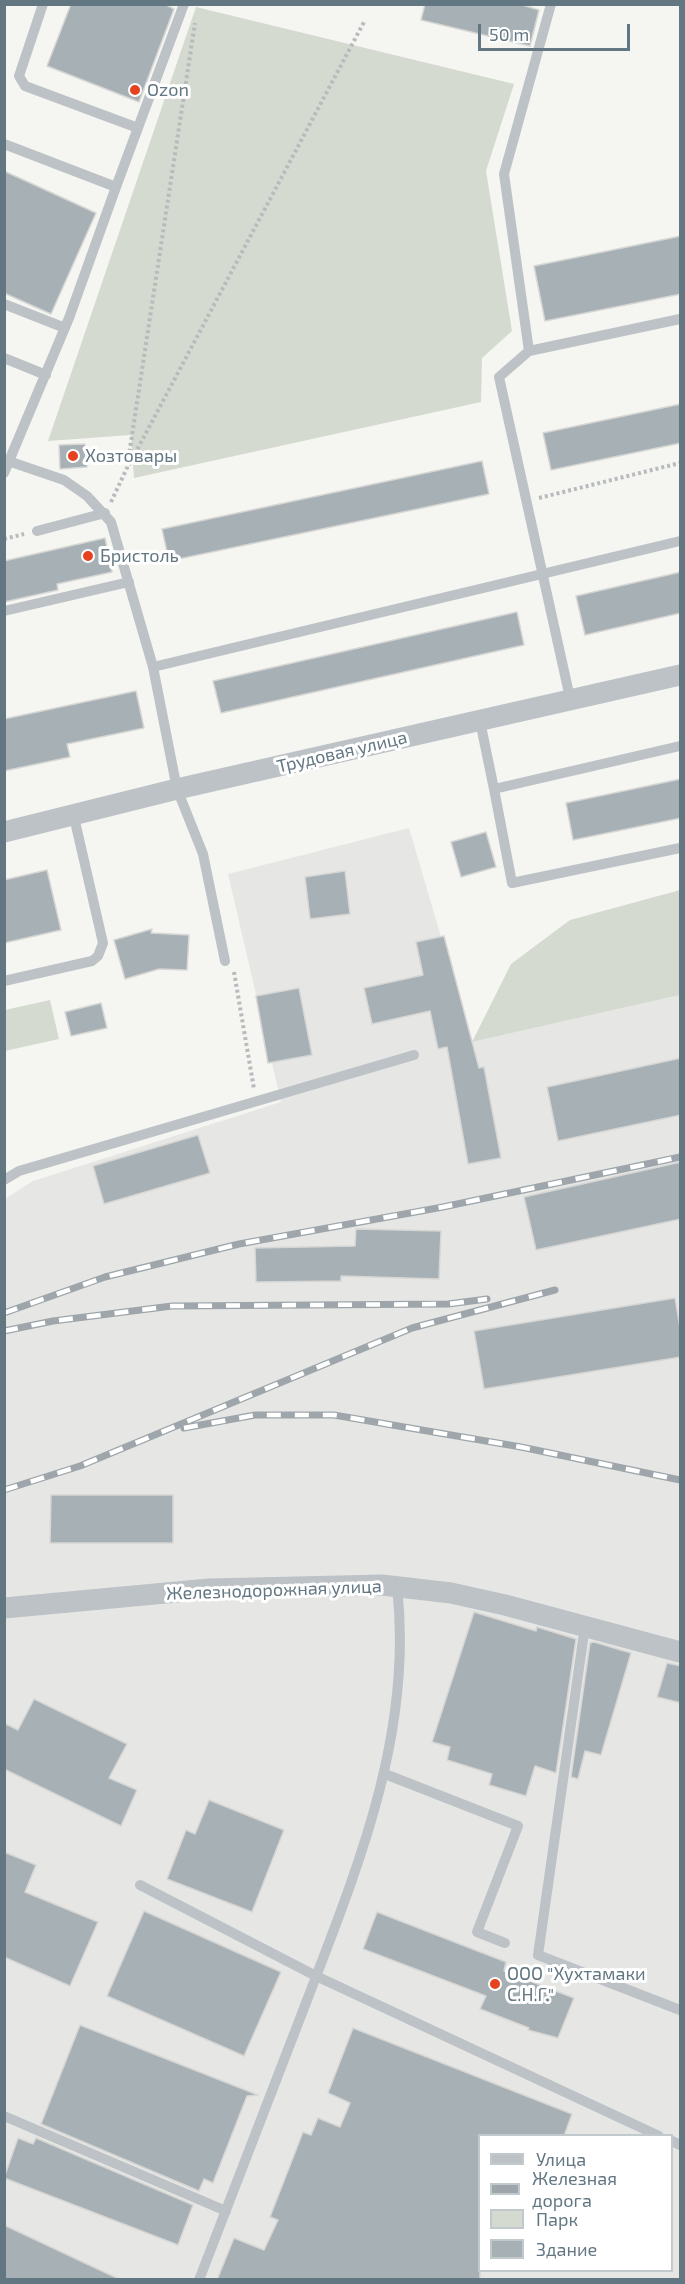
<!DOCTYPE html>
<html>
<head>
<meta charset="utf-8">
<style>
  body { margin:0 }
  #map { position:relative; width:685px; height:2284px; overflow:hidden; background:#f5f5f1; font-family:"Exo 2",sans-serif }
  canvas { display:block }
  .frame { position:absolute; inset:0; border:6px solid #637783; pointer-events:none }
  .legend { position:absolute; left:478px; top:2134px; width:195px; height:138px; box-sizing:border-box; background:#fff; border:2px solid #c1c9cd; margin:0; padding:8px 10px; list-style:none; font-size:18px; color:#637783 }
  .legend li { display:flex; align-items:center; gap:12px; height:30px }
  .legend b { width:30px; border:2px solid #c1c9cd }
  .scale { position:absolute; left:478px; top:24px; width:152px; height:27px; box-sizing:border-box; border:3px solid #637783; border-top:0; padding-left:8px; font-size:18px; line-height:21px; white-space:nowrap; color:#637783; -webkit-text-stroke:4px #fff; paint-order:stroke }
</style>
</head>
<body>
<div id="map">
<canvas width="685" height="2284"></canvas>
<div class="frame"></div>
<ul class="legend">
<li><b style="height:8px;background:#bdc2c6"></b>Улица</li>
<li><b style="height:8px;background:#9ea6ab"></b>Железная дорога</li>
<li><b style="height:16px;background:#d5dad0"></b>Парк</li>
<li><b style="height:16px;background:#a7b0b5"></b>Здание</li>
</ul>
<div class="scale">50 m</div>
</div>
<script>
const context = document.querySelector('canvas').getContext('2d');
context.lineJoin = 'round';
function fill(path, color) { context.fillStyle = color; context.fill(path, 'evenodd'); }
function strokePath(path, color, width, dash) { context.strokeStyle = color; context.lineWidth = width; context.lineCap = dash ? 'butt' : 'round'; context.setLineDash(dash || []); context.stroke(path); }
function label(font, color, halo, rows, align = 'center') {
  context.font = font + ' "Exo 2",sans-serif'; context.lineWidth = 6; context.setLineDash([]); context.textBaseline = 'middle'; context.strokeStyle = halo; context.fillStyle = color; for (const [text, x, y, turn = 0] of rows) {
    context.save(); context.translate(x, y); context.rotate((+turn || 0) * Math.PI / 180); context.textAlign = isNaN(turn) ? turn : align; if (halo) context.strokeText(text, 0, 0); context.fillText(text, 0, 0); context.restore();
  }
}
const built = new Path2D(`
  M 409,828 L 472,1042 L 680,995 L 680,2279 L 5,2280 L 5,1199 L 33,1181 L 281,1102 L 228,874 ZM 480,2136 L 672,2136 L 672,2270 L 480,2270 Z`);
const green = new Path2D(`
  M 196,7 L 514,84 L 486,171 L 512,331 L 482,358 L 481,402 L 134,478 L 131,435 L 48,441 Z
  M 680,890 L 680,995 L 472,1042 L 511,964 L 570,920 Z
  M 50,1000 L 59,1039 L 5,1051 L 5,1010 Z`);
const building = new Path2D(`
  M 71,4 L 164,4 L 174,9 L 139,102 L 47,66 Z
  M 425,4 L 519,4 L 539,10 L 530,46 L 421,20 Z
  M 4,171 L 96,213 L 51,314 L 4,293 Z
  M 681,236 L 681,294 L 545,321 L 534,266 Z
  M 681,404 L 681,443 L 551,470 L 543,433 Z
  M 85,444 L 87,467 L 60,469 L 59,445 Z
  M 482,461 L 489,494 L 169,561 L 162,529 Z
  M 105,538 L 112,572 L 57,584 L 58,590 L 4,602 L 4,561 Z
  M 681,572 L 681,613 L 585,635 L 576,596 Z
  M 517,612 L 524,645 L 221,713 L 213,681 Z
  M 136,691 L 144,728 L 67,744 L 70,757 L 4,771 L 4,719 Z
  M 681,779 L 681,818 L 573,840 L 566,803 Z
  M 486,832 L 496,867 L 461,877 L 451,842 Z
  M 47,870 L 61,930 L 4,943 L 4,880 Z
  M 345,871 L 350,914 L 310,919 L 305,877 Z
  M 152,929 L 151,933 L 189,935 L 187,970 L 159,969 L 125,979 L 114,940 Z
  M 444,936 L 479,1068 L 484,1067 L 501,1158 L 468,1164 L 447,1047 L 438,1049 L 430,1011 L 372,1024 L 364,988 L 423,975 L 416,942 Z
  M 299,988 L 312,1055 L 268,1063 L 256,996 Z
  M 101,1003 L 107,1028 L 71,1036 L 65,1012 Z
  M 681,1058 L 681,1115 L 558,1141 L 547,1087 Z
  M 198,1135 L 210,1173 L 104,1204 L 93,1166 Z
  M 681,1162 L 681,1219 L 536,1250 L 524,1197 Z
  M 356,1229 L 441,1231 L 439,1279 L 341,1276 L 341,1281 L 256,1282 L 255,1248 L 355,1246 Z
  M 675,1298 L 681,1334 L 681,1357 L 484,1389 L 474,1331 Z
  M 51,1495 L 173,1495 L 173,1543 L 50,1543 Z
  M 474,1612 L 536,1631 L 537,1627 L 576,1639 L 556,1773 L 535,1766 L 526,1796 L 489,1785 L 492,1774 L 447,1760 L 450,1747 L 432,1742 Z
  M 594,1642 L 631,1653 L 601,1755 L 585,1751 L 578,1779 L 571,1777 L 590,1643 Z
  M 667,1663 L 681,1666 L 681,1703 L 657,1697 Z
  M 34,1699 L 127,1744 L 109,1778 L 137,1790 L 121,1826 L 4,1769 L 4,1723 L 18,1730 Z
  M 209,1800 L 284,1830 L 252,1912 L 167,1879 L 186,1830 L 195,1834 Z
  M 4,1852 L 36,1865 L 25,1892 L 98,1922 L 70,1986 L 4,1957 Z
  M 144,1911 L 281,1972 L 244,2056 L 107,1996 Z
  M 377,1912 L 506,1962 L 504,1971 L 574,1998 L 558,2038 L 528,2030 L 529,2028 L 480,2009 L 486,1996 L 363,1949 Z
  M 80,2025 L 258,2095 L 247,2096 L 213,2183 L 204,2179 L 199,2191 L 41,2124 Z
  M 353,2028 L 572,2114 L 564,2136 L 480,2136 L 480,2280 L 217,2280 L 234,2238 L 264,2250 L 278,2220 L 270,2217 L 303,2132 L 311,2135 L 318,2118 L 340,2127 L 350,2103 L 328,2093 Z
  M 18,2138 L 33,2144 L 36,2138 L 193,2205 L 178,2245 L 4,2178 Z
  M 4,2225 L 121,2280 L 4,2280 Z`);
const path = new Path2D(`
  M 129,465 L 364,22
  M 539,498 L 680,463
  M 111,502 L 127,468 L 195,23
  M 4,539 L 24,534
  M 234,972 L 254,1089`);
const service = new Path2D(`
  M 43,4 L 19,76 L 25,86 L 138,128
  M 4,144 L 116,187 L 69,318 L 4,473
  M 116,187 L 184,4
  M 4,304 L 65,328
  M 529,351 L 504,174 L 551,4
  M 4,358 L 46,375
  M 11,462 L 64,480 L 87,496 L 111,522 L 153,667 L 177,789 L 203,854 L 225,961
  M 37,531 L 105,513
  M 4,611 L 129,582
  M 153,667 L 680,541
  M 570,698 L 499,377 L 529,351 L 680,319
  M 480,721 L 494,789 L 680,746
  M 494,789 L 512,883 L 680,848
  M 4,981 L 92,961 L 98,956 L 103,943 L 74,817
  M 4,1180 L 19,1171 L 414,1055
  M 585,1626 L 538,1955 L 680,2010
  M 385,1774 L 518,1826 L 477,1932 L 505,1943
  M 140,1885 L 316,1976 L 659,2136
  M 4,2116 L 226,2211
  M 672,2141 L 680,2145
  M 199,2280 C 234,2189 269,2098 304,2008 C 356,1872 414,1735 397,1587`);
const minor = new Path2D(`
  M 4,832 L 177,789 L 680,675
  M 4,1608 L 209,1589 L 382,1585 L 451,1593 L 505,1605 L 680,1652`);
const rail = new Path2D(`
  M 4,1313 L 105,1277 L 239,1244 L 443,1207 L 680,1157
  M 4,1331 L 53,1321 L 172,1306 L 448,1304 L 487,1299
  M 184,1428 L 255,1415 L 334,1415 L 521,1447 L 680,1480
  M 4,1490 L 80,1466 L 412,1328 L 555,1290`);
const markers = [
  [135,90,6,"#e64220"],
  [73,456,6,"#e64220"],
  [88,556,6,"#e64220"],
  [495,1984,6,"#e64220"]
];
const poiNames = [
  ["Ozon",147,90],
  ["Хозтовары",85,456],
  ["Бристоль",100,556],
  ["ООО \"Хухтамаки",507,1974],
  ["С.Н.Г.\"",507,1995]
];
const streetNames = [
  ["Трудовая улица",342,752,-13],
  ["Железнодорожная улица",274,1590,-2]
];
fill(built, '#e6e7e5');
fill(green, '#d5dad0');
fill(building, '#a7b0b5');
strokePath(building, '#d6d6d4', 1.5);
strokePath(path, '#b7bbbd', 4, [3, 3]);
strokePath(service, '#bdc2c6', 10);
strokePath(minor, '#bdc2c6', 21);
strokePath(rail, '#9ea6ab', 7);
strokePath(rail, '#fff', 4.5, [14]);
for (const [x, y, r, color] of markers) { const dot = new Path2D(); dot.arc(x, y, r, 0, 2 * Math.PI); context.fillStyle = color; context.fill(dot); strokePath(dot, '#fff', 2); }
label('18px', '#637783', '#fff', poiNames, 'left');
label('18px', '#637783', '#fff', streetNames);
</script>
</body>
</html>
